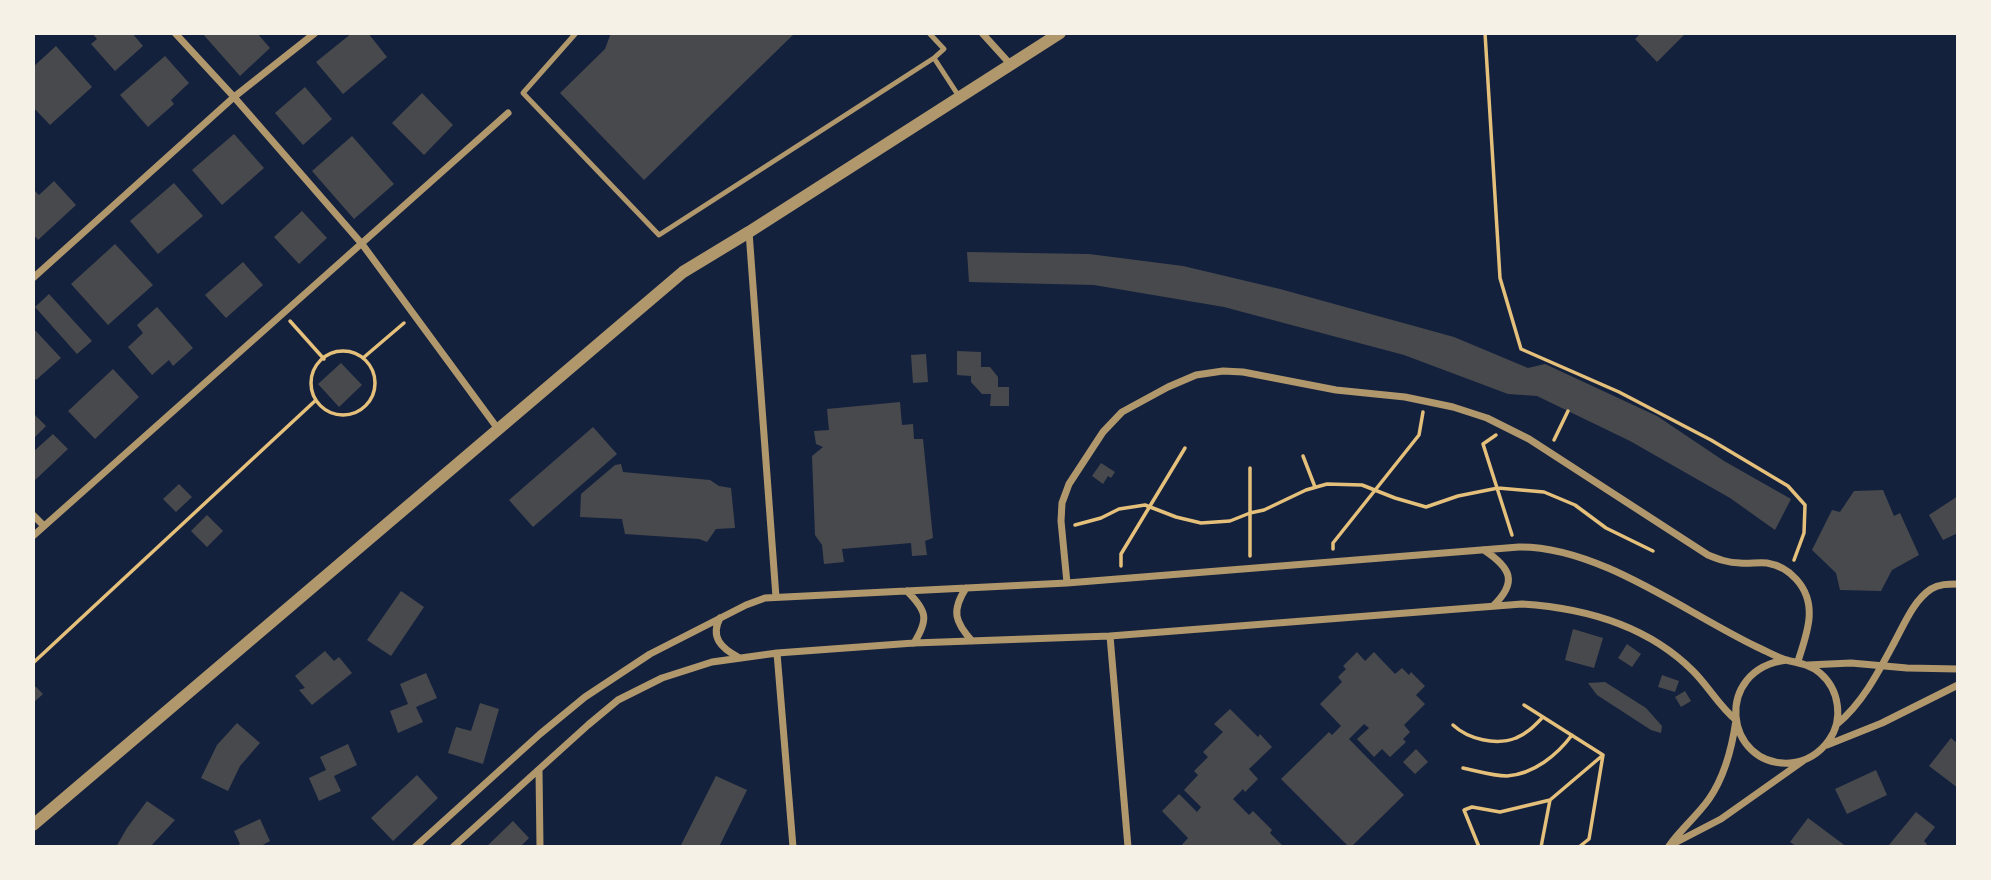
<!DOCTYPE html>
<html>
<head>
<meta charset="utf-8">
<style>
  body { margin:0 }
  #map { position:relative; width:1991px; height:880px; overflow:hidden; background:#14213d; font-family:Karla,sans-serif }
  canvas { display:block }
  .frame { position:absolute; inset:0; border:35px solid #f6f1e7; pointer-events:none }
</style>
</head>
<body>
<div id="map">
<canvas width="1991" height="880"></canvas>
<div class="frame"></div>
</div>
<script>
const context = document.querySelector('canvas').getContext('2d');
context.lineJoin = 'round';
function fill(path, color) { context.fillStyle = color; context.fill(path, 'evenodd'); }
function strokePath(path, color, width, dash) { context.strokeStyle = color; context.lineWidth = width; context.lineCap = dash ? 'butt' : 'round'; context.setLineDash(dash || []); context.stroke(path); }
const building = new Path2D(`
  M 92,33 L 132,33 L 143,46 L 115,71 L 91,44 L 97,39 Z
  M 202,33 L 257,33 L 270,48 L 240,76 Z
  M 352,33 L 368,33 L 387,57 L 343,94 L 316,62 Z
  M 611,33 L 795,33 L 644,180 L 560,93 L 605,49 Z
  M 1641,33 L 1686,33 L 1657,62 L 1635,39 Z
  M 56,46 L 92,87 L 50,125 L 33,107 L 33,67 Z
  M 165,56 L 189,83 L 171,100 L 174,104 L 148,127 L 120,95 Z
  M 305,87 L 332,119 L 303,145 L 275,113 Z
  M 422,93 L 453,125 L 424,155 L 392,123 Z
  M 234,134 L 264,168 L 222,205 L 192,170 Z
  M 352,136 L 394,184 L 354,219 L 312,171 Z
  M 54,181 L 76,205 L 38,240 L 33,234 L 33,189 L 39,195 Z
  M 174,183 L 203,216 L 158,254 L 130,221 Z
  M 302,211 L 327,238 L 299,264 L 274,237 Z
  M 115,244 L 153,285 L 108,325 L 71,284 Z
  M 967,252 L 1089,254 L 1183,266 L 1280,289 L 1454,337 L 1528,368 L 1545,364 L 1657,416 L 1724,461 L 1791,499 L 1775,530 L 1730,498 L 1630,441 L 1537,396 L 1508,394 L 1404,355 L 1224,307 L 1094,285 L 969,282 Z
  M 243,262 L 263,285 L 226,318 L 205,295 Z
  M 49,294 L 92,341 L 77,354 L 35,307 Z
  M 157,307 L 193,348 L 173,366 L 169,360 L 152,375 L 128,347 L 143,333 L 137,325 Z
  M 33,328 L 61,358 L 36,380 L 33,376 Z
  M 957,351 L 981,352 L 981,367 L 990,367 L 998,377 L 998,387 L 1009,387 L 1009,406 L 990,406 L 991,394 L 982,394 L 971,382 L 971,376 L 957,375 Z
  M 926,354 L 928,382 L 913,383 L 911,355 Z
  M 341,363 L 362,385 L 339,407 L 318,384 Z
  M 113,369 L 139,397 L 95,439 L 68,411 Z
  M 900,402 L 902,425 L 913,424 L 914,439 L 923,439 L 933,538 L 925,541 L 927,555 L 912,556 L 911,543 L 842,549 L 844,562 L 824,564 L 822,545 L 815,535 L 812,456 L 823,447 L 816,444 L 814,431 L 829,430 L 827,409 Z
  M 33,413 L 46,426 L 33,439 Z
  M 593,427 L 617,454 L 533,527 L 509,500 Z
  M 53,434 L 68,449 L 33,482 L 33,452 Z
  M 1101,463 L 1115,472 L 1111,478 L 1108,476 L 1103,484 L 1092,476 Z
  M 621,464 L 623,472 L 710,480 L 719,486 L 731,488 L 735,528 L 716,529 L 707,542 L 699,539 L 625,534 L 622,519 L 580,517 L 581,494 L 615,465 Z
  M 179,484 L 192,497 L 176,512 L 163,499 Z
  M 1883,490 L 1894,516 L 1900,513 L 1919,555 L 1892,570 L 1881,591 L 1840,590 L 1836,573 L 1812,550 L 1832,510 L 1840,512 L 1854,491 Z
  M 1958,496 L 1958,533 L 1943,540 L 1929,515 Z
  M 207,515 L 223,531 L 207,547 L 191,531 Z
  M 401,591 L 424,607 L 391,656 L 367,640 Z
  M 1573,629 L 1603,638 L 1594,668 L 1565,660 Z
  M 1627,644 L 1641,654 L 1632,667 L 1618,658 Z
  M 325,651 L 334,661 L 339,657 L 352,673 L 312,705 L 299,690 L 305,688 L 295,676 Z
  M 1357,652 L 1365,661 L 1374,652 L 1395,674 L 1402,668 L 1409,675 L 1411,672 L 1425,686 L 1416,695 L 1425,704 L 1404,725 L 1410,732 L 1403,739 L 1406,742 L 1390,757 L 1382,749 L 1374,757 L 1357,739 L 1369,728 L 1364,724 L 1349,739 L 1404,795 L 1351,847 L 1349,847 L 1281,779 L 1329,732 L 1332,735 L 1341,726 L 1320,704 L 1342,682 L 1338,677 L 1346,669 L 1343,666 Z
  M 426,673 L 437,698 L 416,707 L 423,722 L 398,733 L 390,711 L 408,704 L 400,684 Z
  M 1662,675 L 1679,681 L 1675,692 L 1658,687 Z
  M 1605,682 L 1646,708 L 1662,726 L 1661,733 L 1651,730 L 1597,695 L 1588,683 Z
  M 33,684 L 43,694 L 33,703 Z
  M 1685,691 L 1691,701 L 1681,707 L 1675,697 Z
  M 480,703 L 499,709 L 483,764 L 448,753 L 456,727 L 471,731 Z
  M 1230,709 L 1258,737 L 1260,734 L 1272,747 L 1249,769 L 1258,779 L 1245,792 L 1243,789 L 1233,799 L 1249,815 L 1253,811 L 1272,830 L 1270,833 L 1284,847 L 1180,847 L 1188,838 L 1162,811 L 1179,794 L 1197,812 L 1201,807 L 1184,790 L 1198,775 L 1194,771 L 1208,757 L 1203,752 L 1223,732 L 1214,724 Z
  M 237,723 L 260,743 L 240,766 L 228,791 L 201,778 L 217,745 Z
  M 1951,738 L 1958,744 L 1958,788 L 1929,766 Z
  M 348,744 L 357,765 L 334,776 L 341,791 L 319,801 L 309,778 L 326,770 L 320,757 Z
  M 1416,749 L 1428,762 L 1415,774 L 1403,762 Z
  M 1876,770 L 1887,795 L 1847,814 L 1835,789 Z
  M 417,775 L 438,798 L 393,841 L 371,818 Z
  M 716,776 L 747,790 L 719,847 L 680,847 Z
  M 147,801 L 175,820 L 150,847 L 116,847 L 127,828 Z
  M 1916,812 L 1935,827 L 1924,841 L 1927,844 L 1925,847 L 1890,847 L 1889,845 Z
  M 1808,818 L 1847,847 L 1797,847 L 1790,842 Z
  M 260,819 L 270,841 L 259,847 L 235,847 L 240,844 L 234,831 Z
  M 513,821 L 529,838 L 520,847 L 486,847 Z`);
const path = new Path2D(`
  M 1485,33 L 1500,278 L 1521,349 L 1619,392 L 1711,440 L 1788,486 L 1805,505 L 1804,533 L 1794,560
  M 290,321 L 324,359
  M311 383a32 32 0 1 1 64 0a32 32 0 1 1-64 0Z
  M 363,358 L 404,323
  M 1496,435 L 1483,444 L 1512,535
  M 1554,440 L 1568,411
  M 1303,456 L 1315,487
  M 1075,525 L 1101,518 L 1119,509 L 1145,505 L 1176,517 L 1201,523 L 1230,521 L 1250,513 L 1264,510 L 1306,490 L 1327,484 L 1362,485 L 1395,498 L 1426,507 L 1458,496 L 1498,488 L 1544,492 L 1575,505 L 1606,528 L 1653,551
  M 1333,549 L 1333,543 L 1419,435 L 1423,412
  M 1250,556 L 1250,468
  M 1121,566 L 1121,554 L 1185,448
  M 33,663 L 316,400
  M 1524,705 L 1603,755
  M 1453,725 C 1468,739 1496,746 1516,738 C 1527,734 1535,725 1543,717
  M 1463,768 C 1477,771 1493,776 1507,776 C 1534,774 1557,755 1572,735
  M 1479,847 L 1464,810 L 1472,807 L 1500,812 L 1550,800 L 1603,755 L 1589,839 L 1579,847
  M 1541,847 L 1550,800`);
const service = new Path2D(`
  M 576,33 L 523,93 L 659,235 L 934,58 L 944,49 L 929,33
  M 934,58 L 960,98`);
const minor = new Path2D(`
  M 175,33 L 234,97 L 362,244 L 498,429
  M 982,33 L 1011,65
  M 749,232 L 776,597
  M 33,278 L 234,97 L 315,33
  M 33,515 L 44,526
  M 33,536 L 508,113
  M 1484,550 C 1511,568 1518,582 1493,606
  M 1067,583 L 1061,521 L 1062,503 L 1069,484 L 1103,432 L 1122,412 L 1168,387 L 1196,375 L 1223,371 L 1243,372 L 1336,390 L 1405,397 L 1453,407 L 1487,418 L 1529,439 L 1708,555 C 1718,559 1728,563 1740,563 C 1749,564 1758,562 1767,563 C 1779,565 1788,570 1796,579 C 1819,604 1807,633 1798,661
  M 966,588 C 951,611 955,622 972,641
  M 907,591 C 927,611 929,619 914,643
  M 720,618 C 710,637 721,648 738,657
  M 1110,636 L 1128,847
  M 777,653 L 793,847
  M 1808,665 L 1851,663 L 1907,668 L 1958,669
  M 1837,724 C 1862,704 1879,671 1894,643 C 1904,625 1913,601 1931,589 C 1939,584 1948,584 1958,584
  M 1827,745 L 1882,723 L 1958,685
  M 539,770 L 540,847
  M 1669,846 L 1721,819 L 1803,761
  M 415,847 L 540,734 L 585,697 L 650,654 L 746,605 L 765,598 L 1067,583 L 1519,547 C 1599,546 1686,613 1757,647 C 1766,651 1776,657 1786,660 C 1798,663 1809,664 1820,673 C 1839,689 1844,719 1829,740 C 1820,753 1806,762 1790,763 C 1725,767 1712,669 1787,660
  M 453,847 L 588,725 L 618,700 L 662,678 L 712,662 L 777,653 L 914,643 L 1110,636 L 1522,604 C 1586,608 1647,625 1693,671 C 1709,687 1719,706 1736,720 C 1732,748 1725,776 1709,799 C 1697,816 1681,829 1669,846`);
const tertiary = new Path2D(`
  M 33,825 L 683,272 L 749,232 L 1060,33`);
fill(building, '#48494c');
strokePath(path, '#e5c07b', 3.5);
strokePath(service, '#b1986c', 5);
strokePath(minor, '#b1986c', 7);
strokePath(tertiary, '#b1986c', 12);
</script>
</body>
</html>
